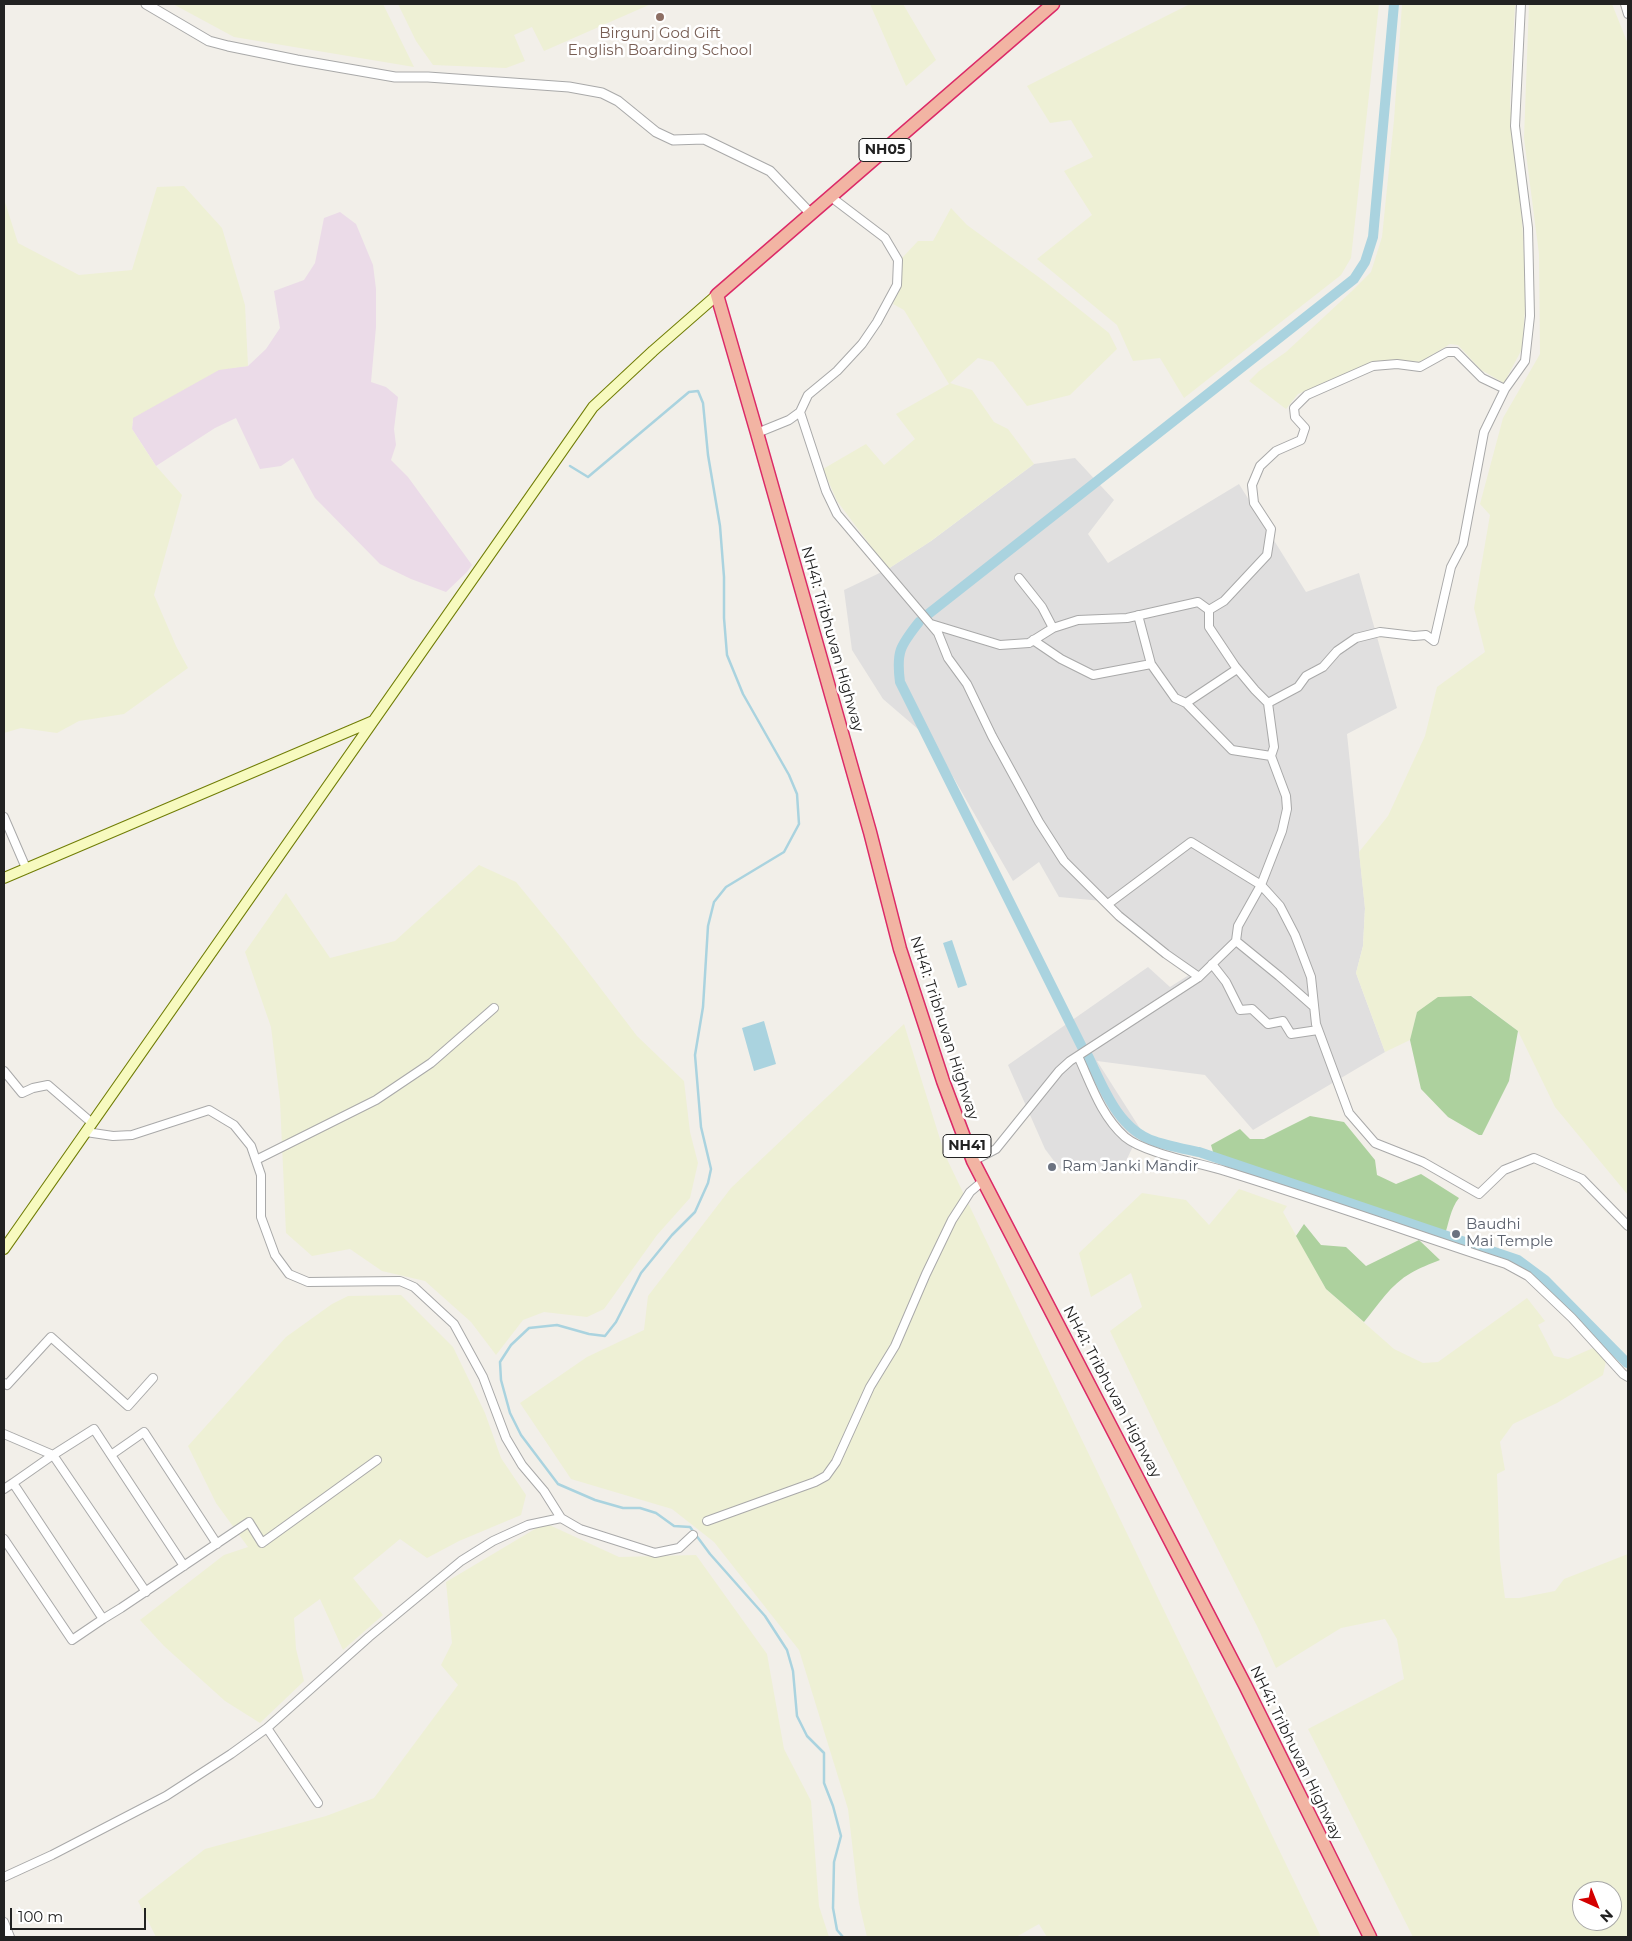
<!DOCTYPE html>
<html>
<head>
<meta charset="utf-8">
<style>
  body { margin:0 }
  #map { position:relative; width:1632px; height:1941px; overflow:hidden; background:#f2efe9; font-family:Montserrat,sans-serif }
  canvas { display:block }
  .frame { position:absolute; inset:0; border:5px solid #222; pointer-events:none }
  .north { position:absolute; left:1572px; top:1881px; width:50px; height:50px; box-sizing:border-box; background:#fff; border:1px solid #a7a7a7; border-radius:50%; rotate:136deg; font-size:14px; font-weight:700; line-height:20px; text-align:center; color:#222 }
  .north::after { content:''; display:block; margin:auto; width:18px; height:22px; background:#d40000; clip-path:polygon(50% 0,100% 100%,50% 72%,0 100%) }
  .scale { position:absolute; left:10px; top:1908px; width:136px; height:22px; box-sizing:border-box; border:2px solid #222; border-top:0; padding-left:6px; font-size:15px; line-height:18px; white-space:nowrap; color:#222; -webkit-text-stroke:4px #fff; paint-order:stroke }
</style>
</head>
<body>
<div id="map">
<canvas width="1632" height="1941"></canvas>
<div class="frame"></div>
<div class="north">N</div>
<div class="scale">100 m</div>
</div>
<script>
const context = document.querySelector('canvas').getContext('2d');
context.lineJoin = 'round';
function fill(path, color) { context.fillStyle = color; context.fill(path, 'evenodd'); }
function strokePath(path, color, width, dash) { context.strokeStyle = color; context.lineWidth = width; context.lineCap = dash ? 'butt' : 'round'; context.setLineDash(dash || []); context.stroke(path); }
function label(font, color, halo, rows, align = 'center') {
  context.font = font + ' Montserrat,sans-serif'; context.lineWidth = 5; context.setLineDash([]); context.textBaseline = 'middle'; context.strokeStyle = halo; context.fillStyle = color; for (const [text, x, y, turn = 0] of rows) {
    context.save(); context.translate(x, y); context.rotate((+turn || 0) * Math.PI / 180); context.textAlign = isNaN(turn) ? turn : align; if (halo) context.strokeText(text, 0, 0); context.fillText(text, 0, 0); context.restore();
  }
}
const residential = new Path2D(`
  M 1075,458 L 1114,500 L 1088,534 L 1108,563 L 1239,484 L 1306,592 L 1359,573 L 1397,708 L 1347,734 L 1365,908 L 1363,946 L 1356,973 L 1385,1052 L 1253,1130 L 1205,1075 L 1097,1061 L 1141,1130 L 1123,1167 L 1060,1169 L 1045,1149 L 1008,1065 L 1148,967 L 1170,987 L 1192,973 L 1102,901 L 1059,897 L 1039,862 L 1013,881 L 933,742 L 883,699 L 852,650 L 844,590 L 888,569 L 931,541 L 1034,464 Z`);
const industrial = new Path2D(`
  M 340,212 L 356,224 L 373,265 L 376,289 L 376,327 L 371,382 L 386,387 L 398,397 L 394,429 L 396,445 L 391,460 L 408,477 L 472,565 L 467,572 L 446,592 L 411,579 L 380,564 L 315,498 L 293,458 L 281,466 L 260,469 L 236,418 L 215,428 L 156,466 L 132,429 L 133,417 L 219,369 L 248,366 L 266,349 L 280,328 L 274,291 L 304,280 L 315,263 L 324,218 Z`);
const farmland = new Path2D(`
  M 173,4 L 383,4 L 414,67 L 234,37 Z
  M 398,4 L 651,4 L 544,51 L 532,27 L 514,35 L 525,61 L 506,68 L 433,65 L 416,41 Z
  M 870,4 L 903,4 L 936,60 L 906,86 Z
  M 1190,4 L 1379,4 L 1351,258 L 1341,275 L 1184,398 L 1160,358 L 1133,361 L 1117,325 L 1037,259 L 1092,215 L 1064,171 L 1093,157 L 1071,120 L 1050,123 L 1027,86 Z
  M 1402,4 L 1515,4 L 1510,103 L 1522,220 L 1526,295 L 1522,349 L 1504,383 L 1481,370 L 1458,345 L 1450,344 L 1420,362 L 1391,360 L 1373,362 L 1298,394 L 1286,409 L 1249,381 L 1259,371 L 1286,352 L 1352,291 L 1371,272 L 1382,237 L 1394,120 Z
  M 1529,4 L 1612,4 L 1628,44 L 1628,1195 L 1555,1107 L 1518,1031 L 1472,996 L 1417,1012 L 1410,1040 L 1385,1052 L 1356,973 L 1363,946 L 1365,908 L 1359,852 L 1388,816 L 1425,736 L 1437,687 L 1485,652 L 1474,608 L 1490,515 L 1480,504 L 1503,418 L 1540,354 L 1539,254 L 1524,138 Z
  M 184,186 L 222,228 L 245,305 L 248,366 L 219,370 L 133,418 L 132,429 L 156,466 L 182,495 L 154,595 L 176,646 L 188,668 L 124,714 L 79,721 L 57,733 L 21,728 L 4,733 L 4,199 L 18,243 L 79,275 L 132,270 L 157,187 Z
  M 951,208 L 967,225 L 1044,281 L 1109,333 L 1117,349 L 1070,395 L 1027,406 L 993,362 L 978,358 L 950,383 L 972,390 L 994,422 L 1008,429 L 1034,464 L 931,541 L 888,569 L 837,501 L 823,469 L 866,444 L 884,465 L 915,439 L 896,414 L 949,384 L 904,310 L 893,304 L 901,285 L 902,258 L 918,241 L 933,241 Z
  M 479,865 L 516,882 L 566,943 L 637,1036 L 684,1081 L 690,1132 L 698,1163 L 690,1198 L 657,1235 L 604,1309 L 587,1317 L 544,1312 L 523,1320 L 496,1355 L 471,1322 L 425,1281 L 382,1271 L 350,1249 L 312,1256 L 286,1233 L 280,1101 L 271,1027 L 245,952 L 286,893 L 330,958 L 395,941 Z
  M 904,1024 L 945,1155 L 1321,1937 L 1047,1937 L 1039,1924 L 1016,1937 L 867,1937 L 859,1903 L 848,1809 L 799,1650 L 714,1542 L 672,1509 L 571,1479 L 520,1403 L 587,1357 L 644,1330 L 648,1296 L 731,1188 Z
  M 1239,1189 L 1287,1206 L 1283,1212 L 1326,1289 L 1394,1349 L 1423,1363 L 1438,1362 L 1527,1298 L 1545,1321 L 1538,1325 L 1554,1356 L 1568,1359 L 1593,1348 L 1606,1361 L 1603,1375 L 1557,1403 L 1513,1424 L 1500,1442 L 1505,1470 L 1497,1474 L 1500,1560 L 1505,1598 L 1519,1598 L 1555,1591 L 1564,1579 L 1628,1554 L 1628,1937 L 1413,1937 L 1308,1729 L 1404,1679 L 1397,1639 L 1385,1619 L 1341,1628 L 1276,1668 L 1258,1628 L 1164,1443 L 1110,1331 L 1142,1307 L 1131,1273 L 1091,1297 L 1079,1253 L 1142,1193 L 1186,1200 L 1209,1225 ZM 1582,1891 L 1612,1891 L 1612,1921 L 1582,1921 Z
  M 401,1295 L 453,1347 L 485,1413 L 501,1458 L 526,1495 L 521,1515 L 459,1541 L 427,1558 L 400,1539 L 353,1578 L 383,1615 L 343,1650 L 320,1599 L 294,1618 L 296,1649 L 304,1681 L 260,1723 L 225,1701 L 164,1646 L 140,1620 L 224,1555 L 248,1547 L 216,1503 L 188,1446 L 286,1337 L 332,1304 L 348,1296 Z
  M 545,1523 L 619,1557 L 696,1555 L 767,1654 L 784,1749 L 811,1801 L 819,1906 L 829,1937 L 156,1937 L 138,1901 L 205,1849 L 326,1816 L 374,1798 L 458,1685 L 441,1665 L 452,1643 L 446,1582 Z`);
const forest = new Path2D(`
  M 1471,996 L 1518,1031 L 1509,1081 L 1482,1135 L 1479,1135 L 1448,1117 L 1421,1089 L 1410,1040 L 1417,1012 L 1438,997 Z
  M 1310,1116 L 1344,1122 L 1375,1160 L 1377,1175 L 1396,1184 L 1421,1174 L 1459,1198 C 1450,1209 1449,1224 1444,1237 L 1216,1162 L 1211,1145 L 1240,1129 L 1250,1139 L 1264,1139 Z
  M 1304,1224 L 1321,1245 L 1346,1247 L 1366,1266 L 1419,1240 L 1440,1260 C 1430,1264 1419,1268 1411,1273 C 1391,1284 1378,1305 1364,1322 L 1326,1289 L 1296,1236 Z`);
const water = new Path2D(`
  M 952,940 L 967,985 L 958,988 L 943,943 Z
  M 764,1021 L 776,1064 L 754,1071 L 742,1028 Z`);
const stream = new Path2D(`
  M 570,466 L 588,477 L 689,392 L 698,391 L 703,403 L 708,455 L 720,526 L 724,577 L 724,618 L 727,655 L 743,694 L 789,775 L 797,794 L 799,824 L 784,852 L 726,887 L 714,902 L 708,926 L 703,1007 L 695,1055 L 701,1127 L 711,1169 L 708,1183 L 695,1212 L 672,1235 L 641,1273 L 616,1322 L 605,1336 L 589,1334 L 557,1325 L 529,1328 L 511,1345 L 500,1362 L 501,1380 L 510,1413 L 521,1435 L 558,1484 L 595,1500 L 623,1508 L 640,1508 L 656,1513 L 674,1526 L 690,1527 L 710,1554 L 765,1616 L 787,1650 L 793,1671 L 797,1716 L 807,1736 L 824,1753 L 824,1783 L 833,1806 L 841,1836 L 834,1862 L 833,1908 L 837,1930 L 843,1937`);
const canal = new Path2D(`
  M 927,615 L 1354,279 L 1365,262 L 1373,237 L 1394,4
  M 919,622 C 900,646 896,652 900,682 L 1083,1049
  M 1088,1056 C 1103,1087 1118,1129 1154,1141 C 1168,1146 1184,1149 1199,1152 L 1518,1260 L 1545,1280 L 1627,1363`);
const minor = new Path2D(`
  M 1625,4 L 1628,14
  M 800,412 L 808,395 L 837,371 L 862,344 L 877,322 L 897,285 L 898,260 L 885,238 L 831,197
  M 757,433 L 789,420 L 800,412 L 826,491 L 837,514 L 938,633 L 948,658 L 967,684 L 992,736 L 1039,822 L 1064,861 L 1119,916 L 1166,954 L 1199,977
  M 1019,578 L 1042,607 L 1053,628
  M 1209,610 L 1224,601 L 1267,555 L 1271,529 L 1254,503 L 1252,485 L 1260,466 L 1276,451 L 1301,440 L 1305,428 L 1295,417 L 1294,408 L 1307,395 L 1373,366 L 1397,364 L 1420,367 L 1447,352 L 1456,352 L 1482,378 L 1505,389
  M 1138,615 L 1151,664 L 1175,698 L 1186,703 L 1232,750 L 1271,756
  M 931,624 L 1000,645 L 1029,643 L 1053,628 L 1078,620 L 1127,618 L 1198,602 L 1209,610 L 1209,627 L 1235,666 L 1255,690 L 1268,703
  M 1033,640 L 1061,659 L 1093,675 L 1151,664
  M 1186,703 L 1237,669
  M 4,817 L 26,868
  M 1108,904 L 1191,842 L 1261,885 L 1280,906 L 1295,935 L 1311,977 L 1316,1024 L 1349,1113 L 1375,1143 L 1423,1162 L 1479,1194 L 1504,1170 L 1534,1158 L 1582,1179 L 1628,1226
  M 1236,941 L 1279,976 L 1313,1006
  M 1212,964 L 1226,982 L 1240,1010 L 1252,1009 L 1268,1024 L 1283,1021 L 1291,1034 L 1318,1030
  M 1078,1056 C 1091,1084 1101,1116 1125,1137 C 1144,1153 1199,1163 1225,1171 C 1319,1200 1412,1233 1506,1264 L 1528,1276 L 1572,1318 L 1623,1374 L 1628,1377
  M 4,1071 L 22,1093 L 33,1088 L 48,1085 L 92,1123
  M 86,1132 L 113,1136 L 132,1135 L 209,1110 L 234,1125 L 251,1146 L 261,1175 L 261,1217 L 275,1255 L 289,1274 L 308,1282 L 400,1281 L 414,1287 L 454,1324 L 483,1377 L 506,1438 L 522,1465 L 544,1491 L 561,1518 L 580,1529 L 655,1553 L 679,1548 L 693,1535
  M 256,1160 L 376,1100 L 431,1063 L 494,1008
  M 973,1161 L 996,1149 L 1059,1071 L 1070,1061 L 1199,977 L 1236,941 L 1238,926 L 1261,885 L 1282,831 L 1287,809 L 1286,796 L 1271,756 L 1274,747 L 1268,703 L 1298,687 L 1306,676 L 1323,667 L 1337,651 L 1356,638 L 1380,632 L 1414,636 L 1426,635 L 1434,641 L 1451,567 L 1463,544 L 1484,432 L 1505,389 L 1525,361 L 1530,316 L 1528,228 L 1515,126 L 1521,4
  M 4,1383 L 7,1385 L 51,1337 L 128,1406 L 153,1378
  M 4,1434 L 53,1455 L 94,1429 L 111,1455
  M 4,1489 L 13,1483
  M 707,1521 L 815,1482 L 826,1476 L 836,1462 L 870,1387 L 895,1346 L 926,1274 L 952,1220 L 970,1192 L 983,1181
  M 4,1539 L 72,1640 L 103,1619
  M 184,1566 L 111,1455 L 144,1432 L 217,1544
  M 146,1592 L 53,1455 L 13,1483 L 103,1619 L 121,1608 L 249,1522 L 262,1543 L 377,1460
  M 267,1728 L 318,1803
  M 4,1877 L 52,1855 L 166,1796 L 231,1754 L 267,1728 L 369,1637 L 461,1561 L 493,1541 L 528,1525 L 561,1518
  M 4,1922 L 10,1937`);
const tertiary = new Path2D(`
  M 146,4 L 209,41 L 228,46 L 297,60 L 395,77 L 428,77 L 569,87 L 602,93 L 618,101 L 656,132 L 673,140 L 704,139 L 770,171 L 811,214`);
const secondary = new Path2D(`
  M 4,878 L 373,721
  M 4,1249 L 593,407 L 653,351 L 717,295`);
const trunk = new Path2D(`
  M 1053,4 L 717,295 L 757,433 L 870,832 L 900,949 L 943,1081 L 973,1161 L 1245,1685 L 1370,1937`);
const markers = [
  [660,17,5,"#8d6e63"],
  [1052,1167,5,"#6b7280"],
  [1456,1234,5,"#6b7280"]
];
const shields = [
  [885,150,52],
  [967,1146,48]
];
const shieldNames = [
  ["NH05",885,150],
  ["NH41",967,1146]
];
const educationNames = [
  ["Birgunj God Gift",660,34],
  ["English Boarding School",660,51]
];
const streetNames = [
  ["NH41: Tribhuvan Highway",832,639,74],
  ["NH41: Tribhuvan Highway",944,1028,72],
  ["NH41: Tribhuvan Highway",1112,1392,62],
  ["NH41: Tribhuvan Highway",1296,1753,64]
];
const worshipNames = [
  ["Ram Janki Mandir",1062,1167],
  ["Baudhi",1466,1225],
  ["Mai Temple",1466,1242]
];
fill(residential, '#e0dfdf');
fill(industrial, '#ebdbe8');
fill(farmland, '#eef0d5');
fill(forest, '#add19e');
fill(water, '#aad3df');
strokePath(stream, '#aad3df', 2.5);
strokePath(canal, '#aad3df', 10);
strokePath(minor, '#a9a9a9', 10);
strokePath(tertiary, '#a9a9a9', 11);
strokePath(secondary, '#707d05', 12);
strokePath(trunk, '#dc2a67', 15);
strokePath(minor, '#fff', 8);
strokePath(tertiary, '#fff', 9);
strokePath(secondary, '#f7fabf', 10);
strokePath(trunk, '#f2b4a3', 12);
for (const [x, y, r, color] of markers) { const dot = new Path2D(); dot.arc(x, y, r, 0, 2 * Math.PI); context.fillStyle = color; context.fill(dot); strokePath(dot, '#fff', 2); }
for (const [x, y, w] of shields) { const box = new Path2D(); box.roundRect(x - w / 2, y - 11.5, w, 23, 4); context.fillStyle = '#fff'; context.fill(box); strokePath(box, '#222', 1); }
label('bold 14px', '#222', null, shieldNames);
label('15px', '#785e54', '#fff', educationNames);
label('15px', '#222', '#fff', streetNames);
label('15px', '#5b616d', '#fff', worshipNames, 'left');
</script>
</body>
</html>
